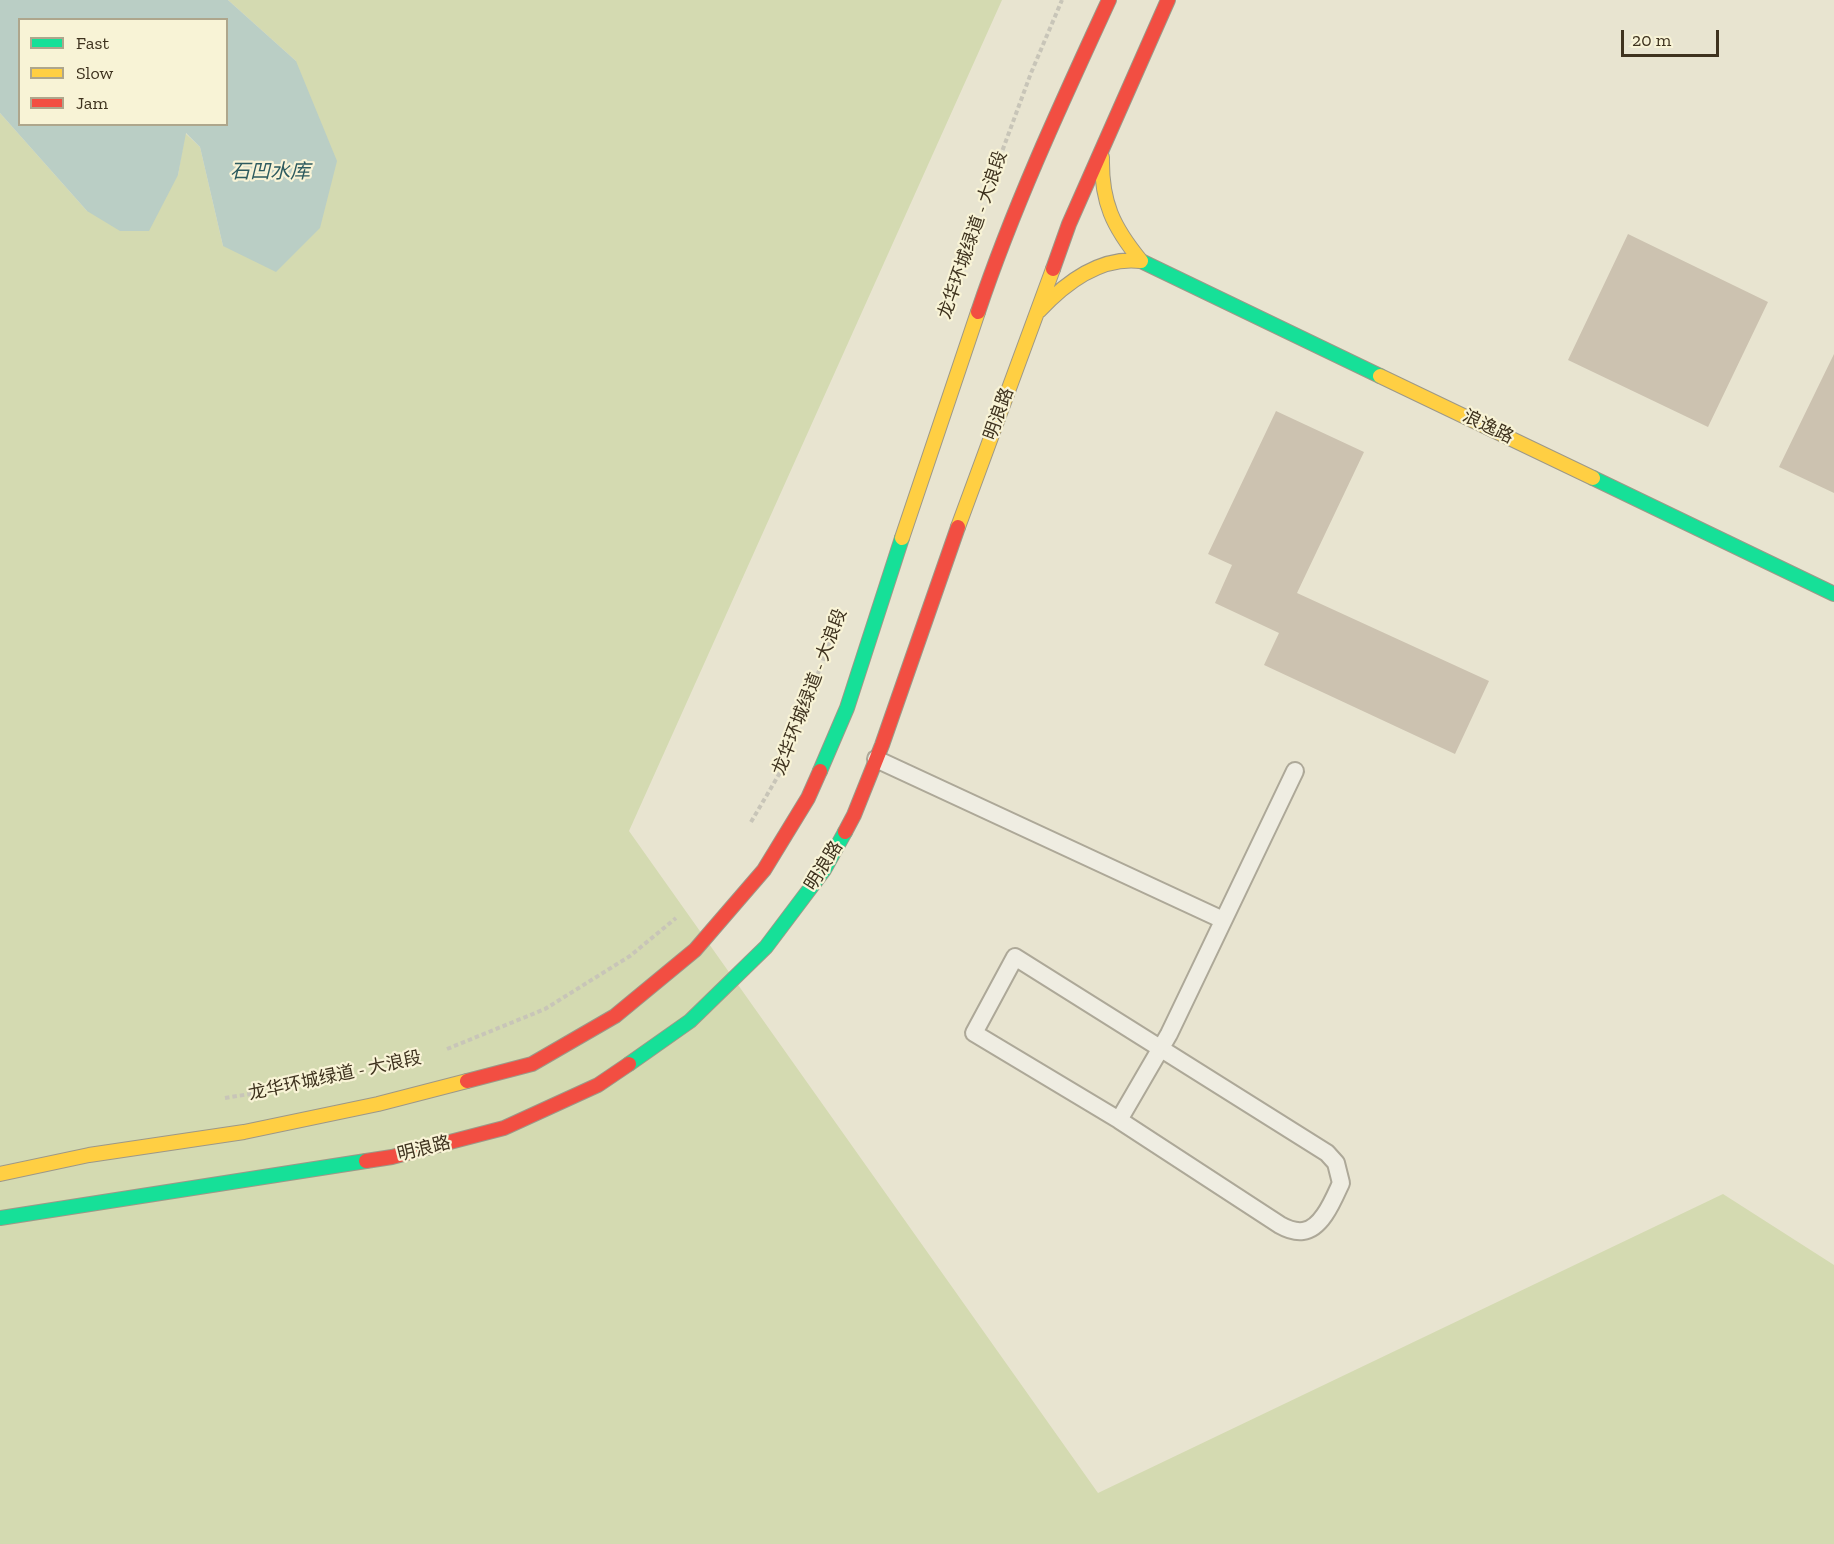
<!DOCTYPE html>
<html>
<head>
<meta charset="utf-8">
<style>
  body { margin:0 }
  #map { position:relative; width:1834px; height:1544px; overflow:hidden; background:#e8e4d0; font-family:"Zilla Slab",serif }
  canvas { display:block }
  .legend { position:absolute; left:18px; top:18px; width:210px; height:108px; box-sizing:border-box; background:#f8f3d6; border:2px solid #aea68c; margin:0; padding:8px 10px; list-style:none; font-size:18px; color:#3e321e }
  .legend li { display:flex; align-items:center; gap:12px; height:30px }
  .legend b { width:30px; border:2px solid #aea68c }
  .scale { position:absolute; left:1621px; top:30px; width:98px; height:27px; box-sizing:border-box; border:3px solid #3e321e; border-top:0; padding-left:8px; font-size:18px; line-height:21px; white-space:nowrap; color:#3e321e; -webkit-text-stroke:4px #f8f3d6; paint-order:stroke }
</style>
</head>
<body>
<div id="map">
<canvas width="1834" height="1544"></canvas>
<ul class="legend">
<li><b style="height:8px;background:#16e098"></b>Fast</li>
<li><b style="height:8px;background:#ffcf43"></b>Slow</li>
<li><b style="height:8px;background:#f24e42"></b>Jam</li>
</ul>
<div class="scale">20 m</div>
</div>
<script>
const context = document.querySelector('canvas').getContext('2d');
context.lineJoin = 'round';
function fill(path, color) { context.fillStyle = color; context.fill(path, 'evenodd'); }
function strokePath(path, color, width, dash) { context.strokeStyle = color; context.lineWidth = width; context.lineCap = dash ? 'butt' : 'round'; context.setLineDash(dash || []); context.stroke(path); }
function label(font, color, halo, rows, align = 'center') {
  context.font = font + ' "Zilla Slab","Noto Sans SC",serif'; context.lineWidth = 4.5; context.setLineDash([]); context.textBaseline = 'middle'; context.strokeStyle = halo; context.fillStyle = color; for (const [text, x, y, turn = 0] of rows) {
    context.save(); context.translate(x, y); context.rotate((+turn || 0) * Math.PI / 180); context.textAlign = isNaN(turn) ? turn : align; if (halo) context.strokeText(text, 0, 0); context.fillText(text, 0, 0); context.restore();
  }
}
const green = new Path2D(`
  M 228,0 L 1002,0 L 629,831 L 1098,1493 L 1723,1194 L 1834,1265 L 1834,1544 L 0,1544 L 0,113 L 87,211 L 178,175 L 185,133 L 200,147 L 223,246 L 296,61 Z`);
const water = new Path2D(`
  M 0,0 L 228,0 L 296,61 L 337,161 L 320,228 L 276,272 L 223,246 L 200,147 L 186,133 L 178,175 L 149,231 L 120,231 L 87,211 L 0,113 ZM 20,20 L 226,20 L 226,124 L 20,124 Z`);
const building = new Path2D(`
  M 1628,234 L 1768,302 L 1708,427 L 1568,360 Z
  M 1834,354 L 1834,493 L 1779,467 Z
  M 1276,411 L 1364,452 L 1297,593 L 1489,681 L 1455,754 L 1264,665 L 1279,633 L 1215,603 L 1232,565 L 1208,554 Z`);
const path = new Path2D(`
  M 1000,157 L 1031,73 L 1062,0
  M 786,759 L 832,636
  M 751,822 L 781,771
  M 447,1049 L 545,1009 L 630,956 L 676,918
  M 225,1098 L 256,1093`);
const lane = new Path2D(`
  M 876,759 L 1223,920
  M 1015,957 L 1327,1153 L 1336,1163 L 1341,1183 C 1334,1198 1322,1229 1303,1231 C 1295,1232 1287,1229 1280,1225 L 1119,1120 L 974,1033 Z
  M 1119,1120 L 1169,1034 L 1295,771`);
const fast = new Path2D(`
  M 1141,261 L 1380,376
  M 1593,478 L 1834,594
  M 820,771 L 847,708 L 902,538
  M 629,1064 L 690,1021 L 766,947 L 824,870 L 845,832
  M 0,1218 L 366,1161`);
const slow = new Path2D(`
  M 1102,157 C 1101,202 1113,227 1141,261
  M 1039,311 C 1065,283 1101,256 1141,261
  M 1380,376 L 1593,478
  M 958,527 L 1053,269
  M 902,538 L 978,312
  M 0,1174 L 89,1155 L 244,1132 L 378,1104 L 467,1081`);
const jam = new Path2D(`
  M 1053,269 L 1069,224 L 1168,0
  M 978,312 C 1014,205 1062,102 1109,0
  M 845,832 L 854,815 L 882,745 L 958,527
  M 467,1081 L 532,1064 L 615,1016 L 695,950 L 764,870 L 808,798 L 820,771
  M 366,1161 L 392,1157 L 504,1128 L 598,1085 L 629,1064`);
const streetNames = [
  ["龙华环城绿道 - 大浪段",973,235,-71],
  ["明浪路",999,414,-70],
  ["浪逸路",1488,427,26],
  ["龙华环城绿道 - 大浪段",810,692,-69],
  ["明浪路",824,866,-58],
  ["龙华环城绿道 - 大浪段",335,1076,-12],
  ["明浪路",424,1149,-14]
];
const waterNames = [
  ["石凹水库",270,172]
];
fill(green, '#d4dab1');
fill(water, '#bacec5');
fill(building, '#ccc2b0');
strokePath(lane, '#ada898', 20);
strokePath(fast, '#9d9888', 16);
strokePath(slow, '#9d9888', 16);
strokePath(jam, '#9d9888', 16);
strokePath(path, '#c8c5b8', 4, [4.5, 3]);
strokePath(lane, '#efede2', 16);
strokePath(fast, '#16e098', 14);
strokePath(slow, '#ffcf43', 14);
strokePath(jam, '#f24e42', 14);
label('18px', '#3e321e', '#f8f3d6', streetNames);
label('italic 20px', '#2d5b5f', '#f8f3d6', waterNames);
</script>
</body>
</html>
